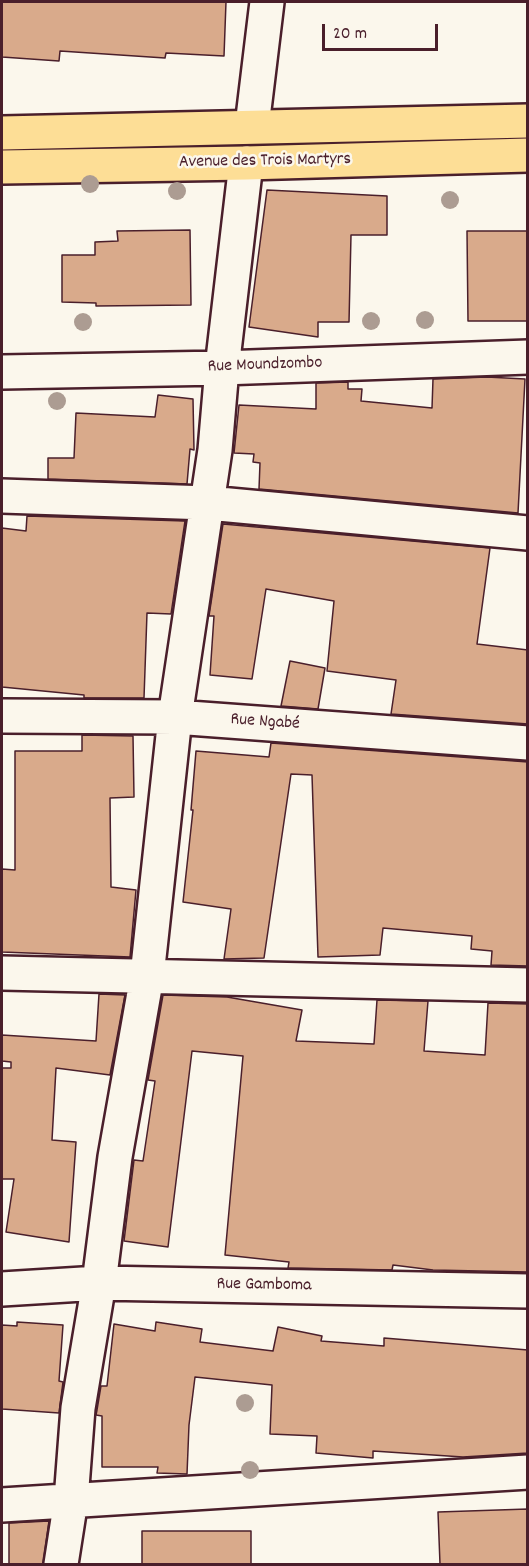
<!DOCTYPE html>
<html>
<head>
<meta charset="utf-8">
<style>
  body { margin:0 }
  #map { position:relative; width:529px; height:1566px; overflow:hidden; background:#fbf7ec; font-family:Dekko,sans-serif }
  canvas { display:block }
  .frame { position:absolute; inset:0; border:3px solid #4a1f2b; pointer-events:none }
  .scale { position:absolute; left:322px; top:24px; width:116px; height:27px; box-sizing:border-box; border:3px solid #4a1f2b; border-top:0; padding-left:8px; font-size:18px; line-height:21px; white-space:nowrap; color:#4a1f2b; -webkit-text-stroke:4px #fbf7ec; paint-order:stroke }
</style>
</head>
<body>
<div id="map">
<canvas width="529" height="1566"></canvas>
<div class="frame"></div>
<div class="scale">20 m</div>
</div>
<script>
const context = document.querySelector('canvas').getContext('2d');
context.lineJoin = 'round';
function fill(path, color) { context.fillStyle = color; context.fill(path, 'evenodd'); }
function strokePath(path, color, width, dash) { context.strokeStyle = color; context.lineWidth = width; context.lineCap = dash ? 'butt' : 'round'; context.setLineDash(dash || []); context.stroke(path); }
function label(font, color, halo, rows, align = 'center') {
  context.font = font + ' Dekko,sans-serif'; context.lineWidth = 5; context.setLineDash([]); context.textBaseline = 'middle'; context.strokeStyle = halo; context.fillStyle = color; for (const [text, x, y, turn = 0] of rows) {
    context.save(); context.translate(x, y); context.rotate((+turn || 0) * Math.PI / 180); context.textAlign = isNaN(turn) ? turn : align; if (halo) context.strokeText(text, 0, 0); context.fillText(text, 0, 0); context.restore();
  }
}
const building = new Path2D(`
  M 2,2 L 226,2 L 224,56 L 166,53 L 165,58 L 60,51 L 59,61 L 2,57 Z
  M 267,190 L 387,196 L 387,235 L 351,235 L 349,322 L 318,322 L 318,337 L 249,327 Z
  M 190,230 L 191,305 L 96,306 L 96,303 L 62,302 L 62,255 L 95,255 L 95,242 L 118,241 L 117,231 Z
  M 467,231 L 528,231 L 528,321 L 468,321 Z
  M 487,377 L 525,379 L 518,513 L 259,489 L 260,463 L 253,462 L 254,454 L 234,453 L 239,405 L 316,409 L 316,383 L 348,382 L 348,389 L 362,389 L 361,401 L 432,408 L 433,379 Z
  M 158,395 L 193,399 L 194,450 L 190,449 L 187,484 L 48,479 L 48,458 L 74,458 L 76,413 L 155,417 Z
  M 27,516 L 185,521 L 171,614 L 147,613 L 144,698 L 84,698 L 84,695 L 2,687 L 2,528 L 26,531 Z
  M 223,524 L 490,548 L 477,644 L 528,650 L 528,724 L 391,714 L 396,680 L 327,671 L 334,601 L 266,589 L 252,679 L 210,675 L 214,616 L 209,616 Z
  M 290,661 L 325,668 L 318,709 L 281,706 Z
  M 82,735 L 133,736 L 134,797 L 110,798 L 111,887 L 136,890 L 130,957 L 2,952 L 2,869 L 15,870 L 15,751 L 82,751 Z
  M 271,743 L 528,762 L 528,966 L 491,965 L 492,951 L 471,949 L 472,936 L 383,928 L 380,955 L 318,957 L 312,775 L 291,774 L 264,958 L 224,959 L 231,909 L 183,902 L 193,810 L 191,810 L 196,751 L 269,757 Z
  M 99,994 L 125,995 L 110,1075 L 56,1068 L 52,1140 L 76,1142 L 69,1242 L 6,1232 L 14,1179 L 2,1179 L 2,1068 L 11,1068 L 11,1062 L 2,1061 L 2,1035 L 96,1041 Z
  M 163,995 L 227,997 L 302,1010 L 296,1041 L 374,1044 L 377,1000 L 428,1001 L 424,1051 L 485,1055 L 488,1003 L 528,1004 L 528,1272 L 433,1270 L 393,1265 L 392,1270 L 288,1268 L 289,1262 L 225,1255 L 243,1056 L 192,1051 L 168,1247 L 124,1241 L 134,1160 L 143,1161 L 155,1081 L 148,1080 Z
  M 17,1322 L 63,1325 L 59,1381 L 63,1382 L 59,1413 L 2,1409 L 2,1325 L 17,1326 Z
  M 156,1322 L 202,1329 L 200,1342 L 273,1351 L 278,1327 L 322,1336 L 321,1341 L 384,1346 L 384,1338 L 528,1350 L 528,1453 L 463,1457 L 373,1451 L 373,1458 L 316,1453 L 317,1436 L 270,1434 L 272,1385 L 195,1377 L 189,1425 L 187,1474 L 157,1473 L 158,1467 L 102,1467 L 102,1416 L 96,1415 L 97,1410 L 101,1386 L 107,1386 L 114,1324 L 155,1331 Z
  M 528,1509 L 528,1564 L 440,1564 L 438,1512 Z
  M 49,1521 L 43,1564 L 9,1564 L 9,1523 Z
  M 142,1531 L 251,1531 L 251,1564 L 142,1564 Z`);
const street = new Path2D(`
  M 252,126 L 267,2
  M 2,372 L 222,368 L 528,357
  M 2,496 L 208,503 L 528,533
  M 2,716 L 175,717 L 528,743
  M 2,973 L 528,985
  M 2,1289 L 99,1283 L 528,1291
  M 2,1505 L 528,1472
  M 61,1564 L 71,1500 L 78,1408 L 99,1283 L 115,1157 L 147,976 L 175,717 L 215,450 L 222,368 L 246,163`);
const primary = new Path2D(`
  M 2,133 L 528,121
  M 2,167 L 246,163 L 528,155`);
const trees = [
  [90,184],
  [177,191],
  [450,200],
  [425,320],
  [371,321],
  [83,322],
  [57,401],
  [245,1403],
  [250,1470]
];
const streetNames = [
  ["Avenue des Trois Martyrs",265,162,-1],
  ["Rue Moundzombo",265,366,-2],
  ["Rue Ngabé",265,723,4],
  ["Rue Gamboma",264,1286,1]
];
fill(building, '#d9aa8b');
strokePath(building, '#4a1f2b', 1.5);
strokePath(street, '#4a1f2b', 38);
strokePath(primary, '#4a1f2b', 38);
strokePath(street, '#fbf7ec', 33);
strokePath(primary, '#fdde96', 33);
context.fillStyle = '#ac9c92';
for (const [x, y] of trees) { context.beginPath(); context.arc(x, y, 9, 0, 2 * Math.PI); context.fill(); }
label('18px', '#4a1f2b', '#fbf7ec', streetNames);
</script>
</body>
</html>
